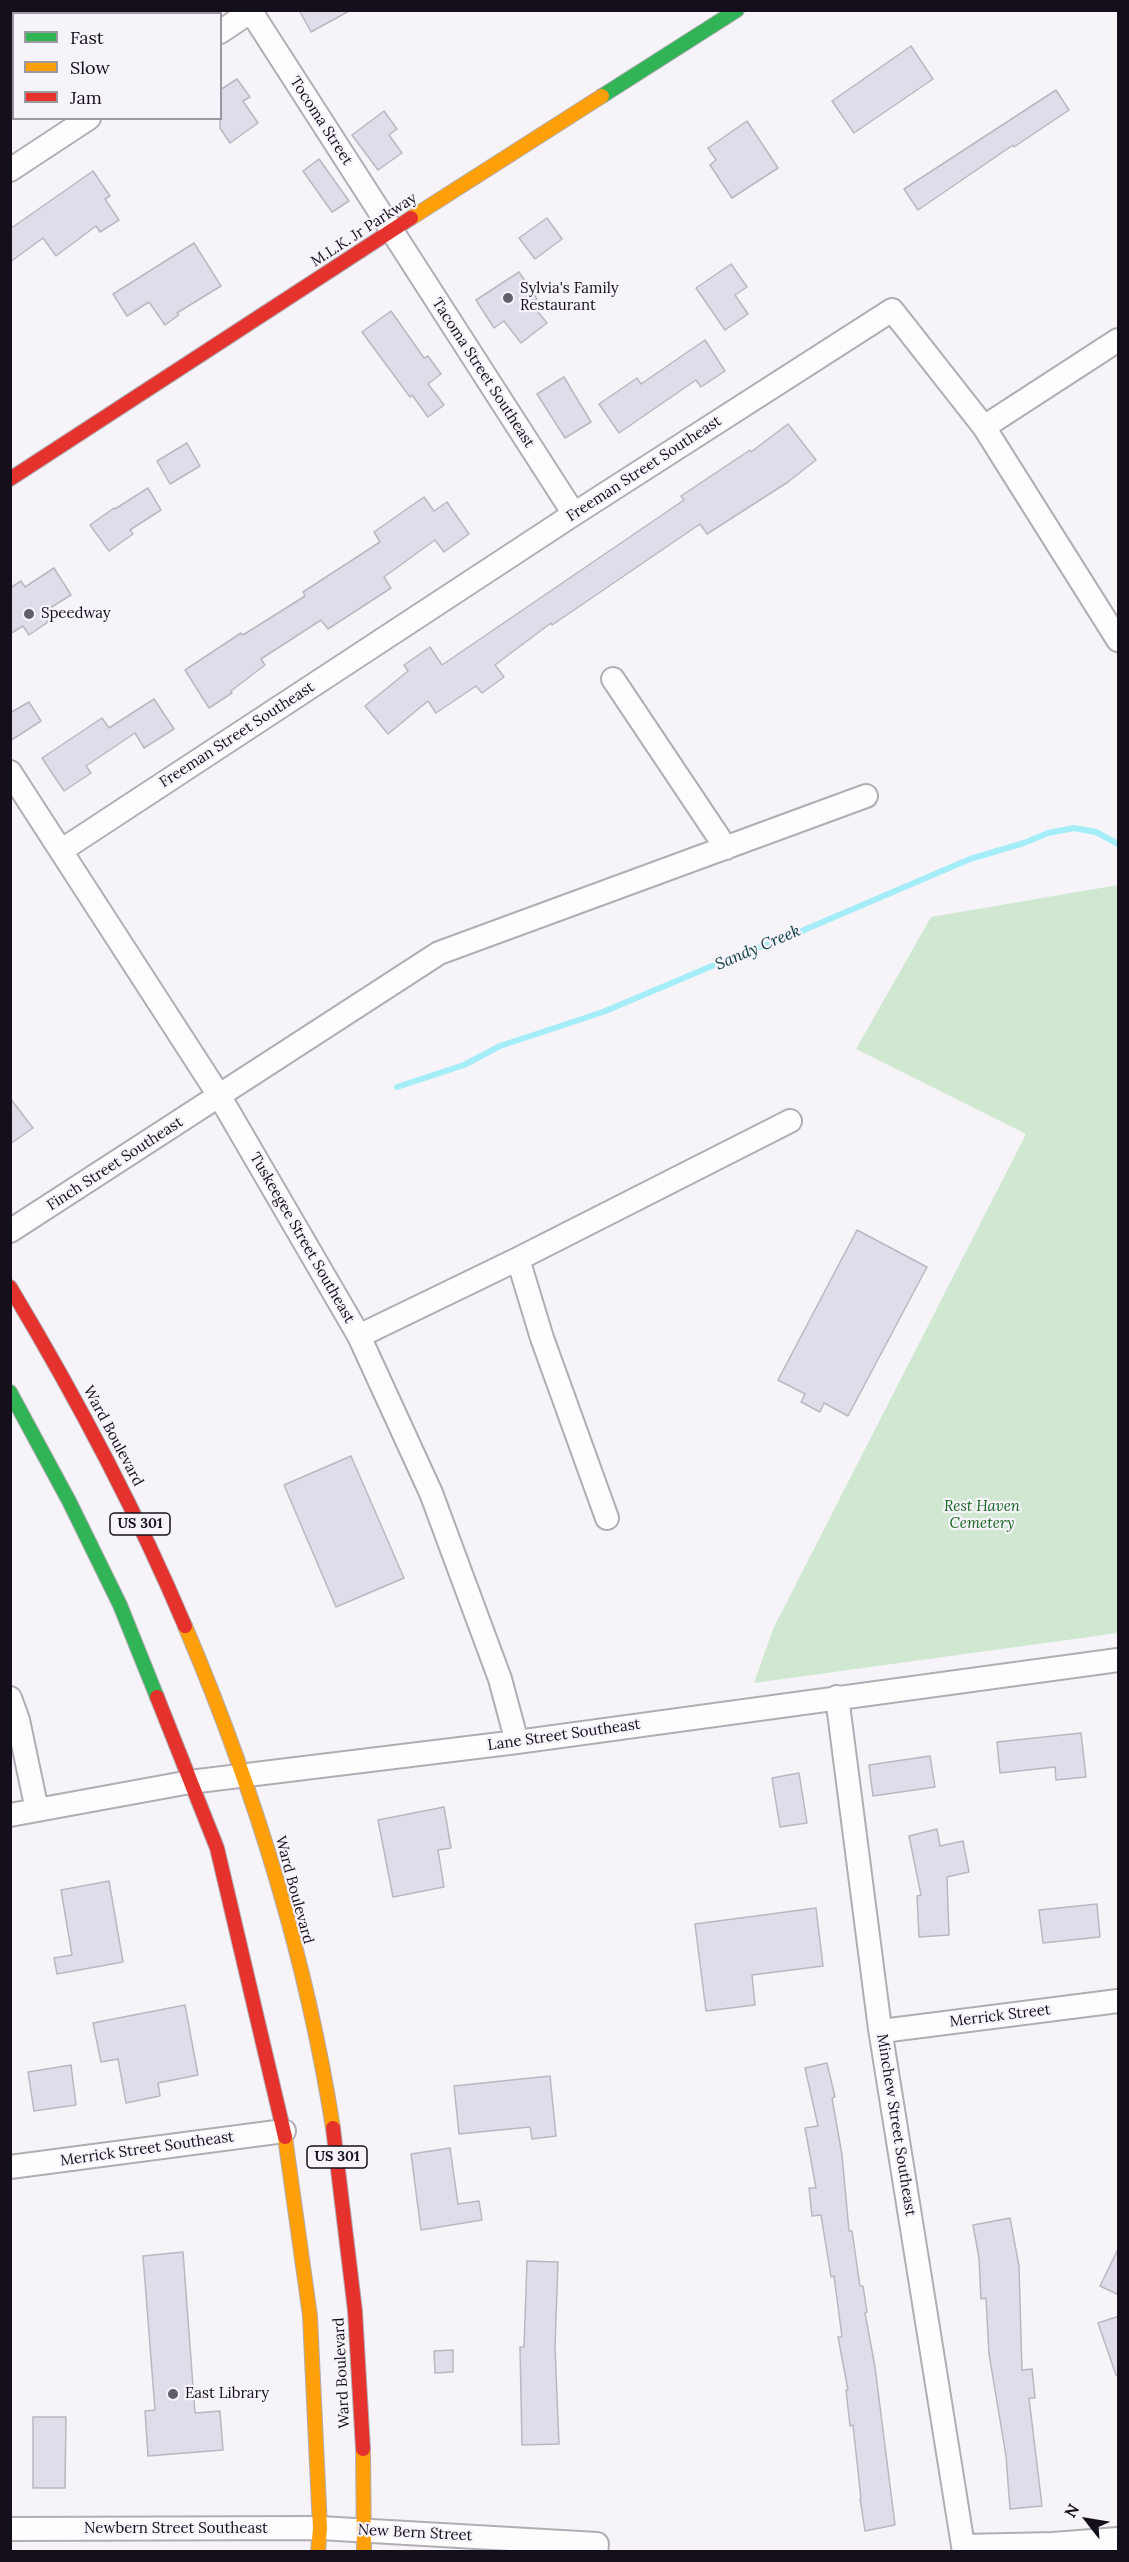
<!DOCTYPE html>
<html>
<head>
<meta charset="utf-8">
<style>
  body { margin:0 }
  #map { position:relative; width:1129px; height:2562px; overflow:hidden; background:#f6f4f9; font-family:Lora,serif }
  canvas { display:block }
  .frame { position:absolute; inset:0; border:12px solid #140f1a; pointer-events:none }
  .legend { position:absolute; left:12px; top:12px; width:210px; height:108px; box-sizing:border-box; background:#f6f3fa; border:2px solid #9c98a0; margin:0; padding:8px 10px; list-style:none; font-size:18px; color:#140f1a }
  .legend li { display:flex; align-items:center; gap:12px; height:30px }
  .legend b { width:30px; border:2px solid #9c98a0 }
  .north { position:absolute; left:1057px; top:2490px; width:60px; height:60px; -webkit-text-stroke:4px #f6f3fa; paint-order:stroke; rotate:301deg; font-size:16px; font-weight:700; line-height:24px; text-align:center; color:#140f1a }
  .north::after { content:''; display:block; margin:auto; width:21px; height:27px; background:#140f1a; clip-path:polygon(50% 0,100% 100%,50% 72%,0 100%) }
</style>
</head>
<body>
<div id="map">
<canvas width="1129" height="2562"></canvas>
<div class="frame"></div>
<ul class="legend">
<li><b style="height:8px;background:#30b455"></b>Fast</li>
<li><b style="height:8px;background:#ff9f0a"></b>Slow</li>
<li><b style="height:8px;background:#e5322d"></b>Jam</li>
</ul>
<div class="north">N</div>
</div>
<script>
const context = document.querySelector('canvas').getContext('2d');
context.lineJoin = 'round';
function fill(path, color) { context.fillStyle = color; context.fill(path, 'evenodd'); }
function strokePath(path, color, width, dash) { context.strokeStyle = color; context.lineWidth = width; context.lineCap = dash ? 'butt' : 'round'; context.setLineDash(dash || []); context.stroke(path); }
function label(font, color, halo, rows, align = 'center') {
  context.font = font + ' Lora,serif'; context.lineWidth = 4.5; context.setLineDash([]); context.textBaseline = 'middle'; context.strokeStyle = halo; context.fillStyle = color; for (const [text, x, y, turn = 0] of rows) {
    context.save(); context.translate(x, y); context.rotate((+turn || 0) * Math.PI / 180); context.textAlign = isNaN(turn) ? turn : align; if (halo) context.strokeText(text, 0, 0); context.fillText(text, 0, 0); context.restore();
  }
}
const green = new Path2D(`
  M 1118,885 L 1118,1633 L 754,1683 L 773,1629 L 1026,1134 L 856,1049 L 931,917 Z`);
const stream = new Path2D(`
  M 397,1087 L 464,1065 L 500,1046 L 603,1012 L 738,955 L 783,939 L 970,859 L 1024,843 L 1048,833 L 1074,828 L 1096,832 L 1118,844`);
const building = new Path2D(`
  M 299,10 L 351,10 L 311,32 Z
  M 911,46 L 933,79 L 854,133 L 832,101 Z
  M 237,79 L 250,97 L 243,101 L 258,123 L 230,143 L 220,128 L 220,90 Z
  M 1056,90 L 1069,110 L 1014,147 L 1013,145 L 918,210 L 904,189 Z
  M 384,111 L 397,129 L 389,135 L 402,153 L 378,170 L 352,135 Z
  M 747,121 L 778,168 L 732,198 L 710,165 L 716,160 L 708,148 Z
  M 319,159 L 349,201 L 332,212 L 303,171 Z
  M 93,171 L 110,196 L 105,199 L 119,220 L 100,232 L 96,226 L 56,256 L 43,238 L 10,262 L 10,229 Z
  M 547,218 L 562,239 L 535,259 L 519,238 Z
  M 194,243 L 221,286 L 177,313 L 179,315 L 165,325 L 149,302 L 127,316 L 113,294 Z
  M 731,264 L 747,287 L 735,295 L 748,314 L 725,330 L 696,288 Z
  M 519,272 L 537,299 L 531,303 L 547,323 L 521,343 L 504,321 L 494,328 L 476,300 Z
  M 391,311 L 424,358 L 428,356 L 441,374 L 428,384 L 444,405 L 428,417 L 412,395 L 410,397 L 362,332 Z
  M 705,340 L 725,371 L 701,387 L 696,380 L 619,433 L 599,404 L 637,378 L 641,384 Z
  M 564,377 L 591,422 L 565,438 L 537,394 Z
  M 788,424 L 816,460 L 788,482 L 707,534 L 700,524 L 552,625 L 551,623 L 495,665 L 504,677 L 482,693 L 476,686 L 436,713 L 428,701 L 388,734 L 365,706 L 408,671 L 404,665 L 430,647 L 442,665 L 684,500 L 681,496 L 750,450 L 751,452 Z
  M 187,443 L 200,466 L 170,484 L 157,461 Z
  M 148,488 L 161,510 L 130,530 L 133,534 L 109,551 L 90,525 L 114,508 L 115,509 Z
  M 424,497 L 434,511 L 447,502 L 469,534 L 444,552 L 435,540 L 384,577 L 391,588 L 328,629 L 321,620 L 261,659 L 265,665 L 231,691 L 232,693 L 209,708 L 185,670 L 241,633 L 243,635 L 305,596 L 303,592 L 380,542 L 374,532 Z
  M 54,568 L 71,595 L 42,613 L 48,622 L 29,635 L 23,626 L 10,634 L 10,588 L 21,581 L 25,587 Z
  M 154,699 L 174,729 L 144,748 L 135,733 L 86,766 L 91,773 L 64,791 L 42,758 L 102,718 L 109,728 Z
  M 29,702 L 41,721 L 10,741 L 10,713 Z
  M 10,1098 L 33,1128 L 10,1144 Z
  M 857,1230 L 927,1267 L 848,1416 L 824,1403 L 820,1412 L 801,1402 L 805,1394 L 778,1380 Z
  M 351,1456 L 404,1578 L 336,1607 L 284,1485 Z
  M 1081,1733 L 1086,1777 L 1056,1780 L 1055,1767 L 1000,1773 L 997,1742 Z
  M 930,1756 L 935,1787 L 873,1796 L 869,1765 Z
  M 799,1773 L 807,1823 L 780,1827 L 772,1778 Z
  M 444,1807 L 451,1848 L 438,1850 L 444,1887 L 393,1897 L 378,1820 Z
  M 937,1829 L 940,1846 L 963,1841 L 969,1872 L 947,1877 L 949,1935 L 919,1937 L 917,1896 L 921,1895 L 909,1836 Z
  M 109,1881 L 123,1962 L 57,1974 L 54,1958 L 72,1955 L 61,1890 Z
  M 1097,1904 L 1100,1937 L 1043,1943 L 1039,1910 Z
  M 816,1908 L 823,1966 L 752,1975 L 755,2005 L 706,2011 L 695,1924 Z
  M 185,2005 L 198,2075 L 158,2083 L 160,2096 L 126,2103 L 118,2059 L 101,2062 L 93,2023 Z
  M 827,2063 L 835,2097 L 832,2098 L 842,2155 L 849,2231 L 852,2231 L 860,2286 L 863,2286 L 867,2312 L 865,2313 L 875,2367 L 895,2525 L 865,2531 L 860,2499 L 861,2499 L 853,2425 L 850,2426 L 846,2390 L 848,2390 L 838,2337 L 842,2337 L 834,2276 L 831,2277 L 821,2215 L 812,2216 L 809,2188 L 816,2188 L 805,2128 L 818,2126 L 805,2068 Z
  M 71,2065 L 76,2105 L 34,2111 L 28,2072 Z
  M 550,2076 L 556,2136 L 532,2139 L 530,2127 L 459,2134 L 454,2086 Z
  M 450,2148 L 458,2204 L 479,2201 L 482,2220 L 421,2230 L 411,2154 Z
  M 1010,2218 L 1019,2266 L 1022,2370 L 1032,2369 L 1035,2398 L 1029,2398 L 1042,2506 L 1010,2509 L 1006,2456 L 989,2354 L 986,2298 L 981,2299 L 979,2258 L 973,2225 Z
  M 1119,2247 L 1119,2295 L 1100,2286 Z
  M 183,2252 L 195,2413 L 220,2411 L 223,2450 L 148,2456 L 145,2411 L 155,2410 L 143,2256 Z
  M 527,2261 L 558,2262 L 555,2347 L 559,2444 L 522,2445 L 520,2347 L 524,2347 Z
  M 1119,2316 L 1119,2374 L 1116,2375 L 1098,2323 Z
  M 453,2350 L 453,2372 L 435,2373 L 434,2351 Z
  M 33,2417 L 66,2417 L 65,2488 L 33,2488 Z`);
const street = new Path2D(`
  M 250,10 L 574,514
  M 220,32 L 253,10
  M 10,170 L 89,118
  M 984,427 L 1118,340
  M 613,679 L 726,848
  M 10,772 L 220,1097 L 359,1336 L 431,1493 L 500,1679 L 517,1742
  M 62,850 L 574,514 L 892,310 L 984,427 L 1118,640
  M 10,1231 L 439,953 L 866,796
  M 518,1259 L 542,1338 L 607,1518
  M 359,1336 L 518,1259 L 790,1121
  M 837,1697 L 880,2029 L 964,2552
  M 10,1698 L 18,1720 L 37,1810
  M 10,1815 L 190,1782 L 517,1742 L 1118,1660
  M 882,2031 L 1118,2001
  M 10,2167 L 284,2131
  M 10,2529 L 320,2528 L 597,2544 L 596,2552
  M 963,2546 L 1053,2544 L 1118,2539`);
const fast = new Path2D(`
  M 602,96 L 737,10
  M 10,1392 L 69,1501 L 120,1605 L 157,1697`);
const slow = new Path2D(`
  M 411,218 L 602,96
  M 185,1626 C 253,1786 306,1956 333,2128
  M 285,2137 L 310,2316 L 320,2528 L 318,2552
  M 363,2449 L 364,2552`);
const jam = new Path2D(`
  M 10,479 L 411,218
  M 10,1287 C 76,1397 135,1508 185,1626
  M 157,1697 L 217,1848 L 285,2137
  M 333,2128 L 355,2311 L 363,2449`);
const markers = [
  [508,298,6,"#635f68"],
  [29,614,6,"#635f68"],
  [173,2394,6,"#635f68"]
];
const shields = [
  [140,1524,60],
  [337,2157,60]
];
const shieldNames = [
  ["US 301",140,1524],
  ["US 301",337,2157]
];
const streetNames = [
  ["Tocoma Street",321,121,57],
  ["M.L.K. Jr Parkway",364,230,-33],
  ["Tacoma Street Southeast",483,373,57],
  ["Freeman Street Southeast",644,469,-33],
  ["Freeman Street Southeast",237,735,-33],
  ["Finch Street Southeast",115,1164,-33],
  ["Tuskeegee Street Southeast",302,1238,60],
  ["Ward Boulevard",113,1436,62],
  ["Lane Street Southeast",564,1735,-8],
  ["Ward Boulevard",294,1890,75],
  ["Merrick Street",1000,2016,-7],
  ["Minchew Street Southeast",896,2125,81],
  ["Merrick Street Southeast",147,2149,-8],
  ["Ward Boulevard",342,2373,-93],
  ["Newbern Street Southeast",176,2529],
  ["New Bern Street",415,2533,3]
];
const poiNames = [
  ["Sylvia's Family",520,289],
  ["Restaurant",520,306],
  ["Speedway",41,614],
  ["East Library",185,2394]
];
const parkNames = [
  ["Rest Haven",982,1507],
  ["Cemetery",982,1524]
];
const waterNames = [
  ["Sandy Creek",758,948,-23]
];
fill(green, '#d0e8d1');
strokePath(stream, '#a5eef8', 6);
fill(building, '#e1dce9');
strokePath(building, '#bab7c0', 1.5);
strokePath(street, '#b1adb5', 26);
strokePath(fast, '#b1adb5', 16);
strokePath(slow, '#b1adb5', 16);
strokePath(jam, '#b1adb5', 16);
strokePath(street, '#fefdfe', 22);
strokePath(fast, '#30b455', 14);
strokePath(slow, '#ff9f0a', 14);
strokePath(jam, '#e5322d', 14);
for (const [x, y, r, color] of markers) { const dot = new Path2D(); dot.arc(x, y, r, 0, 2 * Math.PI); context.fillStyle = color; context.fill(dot); strokePath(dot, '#f6f3fa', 2); }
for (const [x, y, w] of shields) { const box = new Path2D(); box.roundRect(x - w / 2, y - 11, w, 22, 4.5); context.fillStyle = '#f6f3fa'; context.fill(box); strokePath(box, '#140f1a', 1.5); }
label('bold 14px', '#140f1a', null, shieldNames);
label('15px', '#140f1a', '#f6f3fa', streetNames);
label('15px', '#140f1a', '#f6f3fa', poiNames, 'left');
label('italic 15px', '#16671f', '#f6f3fa', parkNames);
label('italic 16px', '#0d4045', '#f6f3fa', waterNames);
</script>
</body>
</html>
